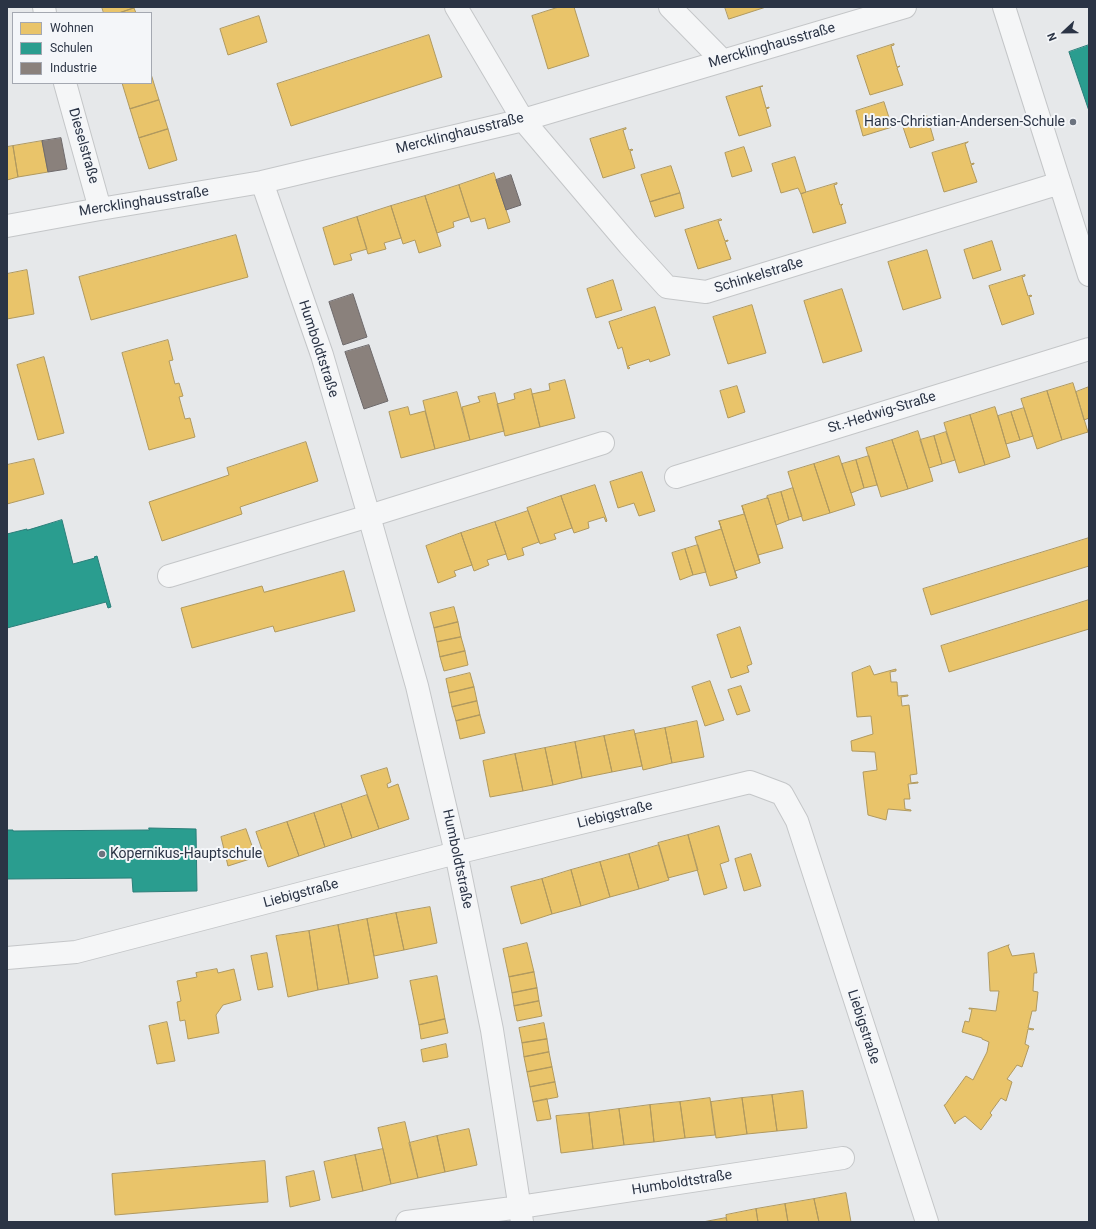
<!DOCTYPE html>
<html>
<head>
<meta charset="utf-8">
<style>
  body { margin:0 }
  #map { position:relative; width:1096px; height:1229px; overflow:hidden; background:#e6e8ea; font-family:Roboto,sans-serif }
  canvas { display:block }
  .frame { position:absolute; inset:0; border:8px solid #2b3445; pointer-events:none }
  .legend { position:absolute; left:12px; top:12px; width:140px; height:72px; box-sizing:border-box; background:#f4f6f9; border:1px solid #a4a8b1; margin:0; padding:5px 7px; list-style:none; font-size:12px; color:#2b3445 }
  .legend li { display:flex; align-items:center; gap:8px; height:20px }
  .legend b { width:20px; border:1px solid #a4a8b1 }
  .north { position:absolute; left:1044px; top:12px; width:40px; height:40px; -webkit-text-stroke:3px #f4f6f9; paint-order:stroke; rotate:248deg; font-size:11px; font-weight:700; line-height:16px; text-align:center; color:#2b3445 }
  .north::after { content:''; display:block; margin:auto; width:14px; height:18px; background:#2b3445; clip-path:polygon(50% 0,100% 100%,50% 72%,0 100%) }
</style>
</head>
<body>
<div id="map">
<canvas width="1096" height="1229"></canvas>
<div class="frame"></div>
<ul class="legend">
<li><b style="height:11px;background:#e9c46a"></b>Wohnen</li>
<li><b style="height:11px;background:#2a9d8f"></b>Schulen</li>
<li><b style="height:11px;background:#8a817c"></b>Industrie</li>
</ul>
<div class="north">N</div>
</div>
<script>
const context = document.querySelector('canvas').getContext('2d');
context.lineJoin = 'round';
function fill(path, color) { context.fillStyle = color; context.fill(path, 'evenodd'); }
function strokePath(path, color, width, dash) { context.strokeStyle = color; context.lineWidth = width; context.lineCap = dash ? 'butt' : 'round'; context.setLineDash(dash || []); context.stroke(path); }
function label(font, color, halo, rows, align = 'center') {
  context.font = font + ' Roboto,sans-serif'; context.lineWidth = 4; context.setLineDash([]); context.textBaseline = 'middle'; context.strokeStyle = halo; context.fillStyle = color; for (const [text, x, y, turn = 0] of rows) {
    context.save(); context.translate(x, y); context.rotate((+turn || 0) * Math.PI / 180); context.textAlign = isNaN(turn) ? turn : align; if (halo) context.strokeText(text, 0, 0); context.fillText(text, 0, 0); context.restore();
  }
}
const homes = new Path2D(`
  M 102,7 L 134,7 L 134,8 L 119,13 L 104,13 Z
  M 559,7 L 574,7 L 589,56 L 548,69 L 532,16 Z
  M 725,7 L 766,7 L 729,19 Z
  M 134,8 L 136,13 L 119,13 Z
  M 259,16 L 267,42 L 228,55 L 220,29 Z
  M 429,35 L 442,77 L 291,126 L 277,84 Z
  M 894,44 L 894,45 L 891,46 L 897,67 L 900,66 L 897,68 L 903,85 L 870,95 L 857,56 Z
  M 151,74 L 159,100 L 130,109 L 122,83 L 151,83 Z
  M 762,86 L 763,86 L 760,87 L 766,108 L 769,107 L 769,108 L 766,109 L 771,126 L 739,136 L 726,97 Z
  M 159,100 L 168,129 L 139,138 L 130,109 Z
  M 884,102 L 892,127 L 863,136 L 856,111 Z
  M 927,116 L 934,140 L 910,148 L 902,124 Z
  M 626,128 L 626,129 L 623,130 L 629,150 L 632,149 L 633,150 L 630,151 L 635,168 L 603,178 L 590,139 Z
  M 168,129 L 177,160 L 149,169 L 139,138 Z
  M 42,141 L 48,172 L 18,177 L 13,146 Z
  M 968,142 L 965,144 L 971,164 L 974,163 L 974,164 L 971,165 L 977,182 L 944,192 L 932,153 Z
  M 13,146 L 18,177 L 7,180 L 7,147 Z
  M 744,147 L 752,171 L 732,177 L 725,153 Z
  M 795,157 L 806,192 L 801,194 L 798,188 L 781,193 L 772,164 Z
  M 671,166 L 680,193 L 650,202 L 641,175 Z
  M 494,173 L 510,222 L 488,229 L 485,218 L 471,222 L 459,185 Z
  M 837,183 L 837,184 L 834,185 L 840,205 L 843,204 L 841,206 L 846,223 L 813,233 L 801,194 Z
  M 459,185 L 469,217 L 453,222 L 454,227 L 437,233 L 425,196 Z
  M 680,193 L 684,208 L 655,217 L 650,202 Z
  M 425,196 L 441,246 L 419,253 L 415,240 L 403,244 L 391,206 Z
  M 391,206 L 401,238 L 384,243 L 386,249 L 368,254 L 357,217 Z
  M 357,217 L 367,249 L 350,254 L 352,260 L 334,265 L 323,228 Z
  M 721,219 L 722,220 L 718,221 L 725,241 L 728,240 L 728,241 L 725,242 L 731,259 L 698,269 L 685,230 Z
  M 236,235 L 248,277 L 91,320 L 79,277 Z
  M 992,241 L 1001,270 L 973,279 L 964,250 Z
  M 927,250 L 941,298 L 903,310 L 888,262 Z
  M 27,270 L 34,314 L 7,319 L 7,274 Z
  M 1025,275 L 1025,276 L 1022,277 L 1028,296 L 1031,295 L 1032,296 L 1029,297 L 1034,314 L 1002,325 L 989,286 Z
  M 613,280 L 622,310 L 596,318 L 587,289 Z
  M 842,289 L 862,351 L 823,363 L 804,301 Z
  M 752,305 L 766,353 L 728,364 L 713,317 Z
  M 655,307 L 670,355 L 650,362 L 649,359 L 628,366 L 630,368 L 628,369 L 622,347 L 618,349 L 609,322 Z
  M 168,340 L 173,360 L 169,361 L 175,384 L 179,383 L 183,396 L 179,397 L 185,419 L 190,418 L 195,437 L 149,450 L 122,353 Z
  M 44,357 L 64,433 L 38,440 L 17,365 Z
  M 565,380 L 575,418 L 540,427 L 532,394 L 550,390 L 549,384 Z
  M 1073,383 L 1088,432 L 1062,440 L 1047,391 Z
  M 737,386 L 745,412 L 728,418 L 720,391 Z
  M 1089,387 L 1089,418 L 1084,420 L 1076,392 Z
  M 531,389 L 540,427 L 505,436 L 497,404 L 515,399 L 514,394 Z
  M 1047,391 L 1062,440 L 1037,449 L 1021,399 Z
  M 457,392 L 470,440 L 435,449 L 423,401 Z
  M 495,393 L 504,431 L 470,440 L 462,407 L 480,402 L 478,397 Z
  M 408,407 L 410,415 L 425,411 L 435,449 L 401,458 L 389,412 Z
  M 995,407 L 1010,457 L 985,465 L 970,415 Z
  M 1024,408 L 1033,436 L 1020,440 L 1011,412 Z
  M 1011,412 L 1020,440 L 1006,444 L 998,416 Z
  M 970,415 L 985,465 L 959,473 L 944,423 Z
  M 918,431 L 933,481 L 908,489 L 892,440 Z
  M 946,432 L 955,460 L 942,464 L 934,436 Z
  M 934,436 L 942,464 L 929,468 L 920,440 Z
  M 892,440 L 908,489 L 881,497 L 866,448 Z
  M 306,442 L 318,481 L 240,507 L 242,514 L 162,541 L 149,502 L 229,475 L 227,468 Z
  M 839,456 L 855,505 L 830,513 L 814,464 Z
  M 869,456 L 877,485 L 864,488 L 856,460 Z
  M 34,459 L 44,494 L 7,504 L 7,465 Z
  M 856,460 L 864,488 L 851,493 L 842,464 Z
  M 814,464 L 830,513 L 803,521 L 788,472 Z
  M 642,472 L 655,511 L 639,516 L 634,503 L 618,508 L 610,482 Z
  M 595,485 L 607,521 L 606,522 L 604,517 L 588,522 L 589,528 L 574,533 L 561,496 Z
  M 793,488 L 802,516 L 789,520 L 781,492 Z
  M 781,492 L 789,520 L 776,525 L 768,498 L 767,499 L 767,496 Z
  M 561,496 L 572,528 L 554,534 L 556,539 L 540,544 L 527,508 Z
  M 768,498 L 783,548 L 758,555 L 760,563 L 742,506 Z
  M 742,506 L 760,563 L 735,571 L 737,578 L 719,521 L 744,514 Z
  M 528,511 L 539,542 L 522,548 L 524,555 L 508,560 L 495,522 Z
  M 719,521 L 737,578 L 710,586 L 695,537 L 721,529 Z
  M 495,522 L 506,554 L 487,560 L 489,565 L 474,571 L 461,533 Z
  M 461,533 L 472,565 L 454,571 L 456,576 L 438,583 L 426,546 Z
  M 1089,538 L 1089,566 L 931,615 L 923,589 Z
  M 698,545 L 706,572 L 693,575 L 685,549 Z
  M 685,549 L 693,575 L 680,580 L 672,553 Z
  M 344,571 L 355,611 L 275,632 L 273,626 L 192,648 L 181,608 L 262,586 L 264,592 Z
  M 1089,600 L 1089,629 L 949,672 L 941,646 Z
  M 454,607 L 458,622 L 434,628 L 430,613 Z
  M 458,622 L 461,637 L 437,642 L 434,628 Z
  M 740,627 L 752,664 L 747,666 L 749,672 L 731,678 L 717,635 Z
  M 461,637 L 465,651 L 440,657 L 437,642 Z
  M 465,651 L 468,665 L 444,671 L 440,657 Z
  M 870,666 L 874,675 L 896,669 L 896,671 L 890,672 L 891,682 L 897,682 L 898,696 L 908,695 L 908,696 L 901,697 L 902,706 L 909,705 L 917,774 L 910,775 L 911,783 L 918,782 L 918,783 L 908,784 L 910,799 L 904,799 L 905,809 L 911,810 L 911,811 L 888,809 L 886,820 L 868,815 L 863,772 L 877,770 L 875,752 L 852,751 L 851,741 L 873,734 L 871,716 L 857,717 L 852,673 Z
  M 470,673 L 474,687 L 449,693 L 446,679 Z
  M 710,681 L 724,720 L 705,726 L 692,687 Z
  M 741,686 L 750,711 L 737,715 L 728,690 Z
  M 474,687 L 477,701 L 452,707 L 449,693 Z
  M 477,701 L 480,715 L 456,721 L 452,707 Z
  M 480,715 L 485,733 L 460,739 L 456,721 Z
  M 697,721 L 704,757 L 672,763 L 665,728 Z
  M 665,728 L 672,763 L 643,770 L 635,734 Z
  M 634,730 L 642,766 L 612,772 L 604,736 Z
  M 604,736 L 612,772 L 582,778 L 575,742 Z
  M 575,742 L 582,778 L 553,785 L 545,748 Z
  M 545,748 L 553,785 L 523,791 L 515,754 Z
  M 515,754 L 523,791 L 490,797 L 483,761 Z
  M 387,768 L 391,782 L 387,784 L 388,788 L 398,784 L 409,819 L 379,829 L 361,776 Z
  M 367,795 L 379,829 L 352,838 L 341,804 Z
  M 341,804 L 352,838 L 325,847 L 314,813 Z
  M 314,813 L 325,847 L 299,856 L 287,822 Z
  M 287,822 L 299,856 L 268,867 L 256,832 Z
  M 719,826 L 729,861 L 720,864 L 727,888 L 704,895 L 688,835 Z
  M 246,829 L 256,857 L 228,866 L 221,837 Z
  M 688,835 L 698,870 L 668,878 L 658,843 Z
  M 659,845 L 669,880 L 639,889 L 629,854 Z
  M 629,854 L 639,889 L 610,897 L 600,862 Z
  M 751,854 L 761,886 L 744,891 L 735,859 Z
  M 600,862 L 610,897 L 581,906 L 571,870 Z
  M 571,870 L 581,906 L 552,914 L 542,879 Z
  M 542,879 L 552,914 L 521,924 L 511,887 Z
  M 430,907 L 437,943 L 404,950 L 396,913 Z
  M 396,913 L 404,950 L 374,956 L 367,919 Z
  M 367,919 L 378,978 L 349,984 L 338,925 Z
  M 338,925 L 349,984 L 318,990 L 309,931 Z
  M 309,931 L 318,990 L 288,997 L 276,936 Z
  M 527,943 L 534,972 L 509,977 L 503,949 Z
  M 1009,945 L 1008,946 L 1012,956 L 1034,953 L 1037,973 L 1034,973 L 1033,991 L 1038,992 L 1036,1011 L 1032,1011 L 1028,1028 L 1034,1029 L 1033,1030 L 1028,1029 L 1025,1044 L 1029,1046 L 1022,1067 L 1017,1065 L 1007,1079 L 1012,1082 L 1006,1101 L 1001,1098 L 990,1113 L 992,1115 L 981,1130 L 965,1116 L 956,1122 L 955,1124 L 944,1105 L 945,1105 L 966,1076 L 973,1080 L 987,1052 L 989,1042 L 982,1039 L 982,1038 L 962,1032 L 965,1021 L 969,1022 L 972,1009 L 969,1009 L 969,1008 L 996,1011 L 999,991 L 990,991 L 988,953 Z
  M 267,953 L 273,987 L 258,990 L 251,956 Z
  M 217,969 L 218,973 L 234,969 L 241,1000 L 223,1005 L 216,1015 L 219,1033 L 188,1039 L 185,1020 L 180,1021 L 177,1002 L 181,1001 L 177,981 L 197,977 L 196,973 Z
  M 534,972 L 537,988 L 512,993 L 509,977 Z
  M 437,976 L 445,1019 L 419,1025 L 410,981 Z
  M 537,988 L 539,1001 L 514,1006 L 512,993 Z
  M 539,1001 L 542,1016 L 517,1021 L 514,1006 Z
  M 445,1019 L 448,1033 L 421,1039 L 419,1025 Z
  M 167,1022 L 175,1061 L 157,1064 L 149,1026 Z
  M 544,1023 L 547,1039 L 522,1043 L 519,1028 Z
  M 547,1039 L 549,1052 L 524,1057 L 522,1043 Z
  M 446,1044 L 448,1057 L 423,1062 L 421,1050 Z
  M 549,1052 L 552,1067 L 527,1072 L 524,1057 Z
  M 552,1067 L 555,1082 L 530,1087 L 527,1072 Z
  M 555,1082 L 558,1097 L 533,1102 L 530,1087 Z
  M 803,1091 L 807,1128 L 777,1131 L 772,1095 Z
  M 772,1095 L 777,1131 L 747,1134 L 742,1098 Z
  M 710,1098 L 715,1135 L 685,1138 L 680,1102 Z
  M 742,1098 L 747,1134 L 716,1138 L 711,1102 Z
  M 547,1099 L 551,1119 L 537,1121 L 533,1102 Z
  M 680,1102 L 685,1138 L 654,1142 L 650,1105 Z
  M 650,1105 L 654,1142 L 624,1145 L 619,1109 Z
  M 619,1109 L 624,1145 L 593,1149 L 589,1113 Z
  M 589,1113 L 593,1149 L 561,1153 L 556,1116 Z
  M 405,1122 L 418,1178 L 391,1184 L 378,1128 Z
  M 469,1129 L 477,1165 L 445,1172 L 437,1136 Z
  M 437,1136 L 445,1172 L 418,1178 L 409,1143 Z
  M 383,1149 L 391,1184 L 363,1191 L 355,1155 Z
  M 355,1155 L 363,1191 L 332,1198 L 324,1162 Z
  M 265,1161 L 268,1202 L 115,1215 L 112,1174 Z
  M 314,1171 L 320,1200 L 290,1207 L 286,1177 Z
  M 846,1193 L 851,1222 L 819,1222 L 814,1199 Z
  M 814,1199 L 819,1222 L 788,1222 L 785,1204 Z
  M 785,1204 L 788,1222 L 758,1222 L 756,1209 Z
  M 756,1209 L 758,1222 L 727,1222 L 726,1215 Z
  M 726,1218 L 727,1222 L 703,1222 Z`);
const schools = new Path2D(`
  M 1089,45 L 1089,111 L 1069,52 Z
  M 62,520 L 73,564 L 95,558 L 94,557 L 97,556 L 111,607 L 108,608 L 106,602 L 7,628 L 7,534 L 27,529 L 27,530 Z
  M 149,828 L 196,829 L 197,891 L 133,892 L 132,878 L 7,879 L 7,830 L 13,830 L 13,831 L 149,830 Z`);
const industry = new Path2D(`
  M 61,138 L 67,169 L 48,172 L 42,141 Z
  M 511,175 L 521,205 L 506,210 L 496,180 Z
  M 353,294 L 367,337 L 343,345 L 329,302 Z
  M 369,345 L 388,401 L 364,409 L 345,352 Z`);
const street = new Path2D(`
  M 44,7 L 45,13
  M 456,7 L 523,120 L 629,245 L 667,287 L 706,292 L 1060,183
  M 670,7 L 723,61
  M 1004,7 L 1089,275
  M 65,83 L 100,209
  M 262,182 L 322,355 L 369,516 L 417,686 L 456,853 L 492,1030 L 522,1222
  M 7,226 L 100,209 L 262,182 L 523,120 L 905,7
  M 676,477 L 1089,349
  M 169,576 L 369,516 L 603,443
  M 7,958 L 76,952 L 456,853 L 750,782 L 782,794 L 797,821 L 927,1222
  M 407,1222 L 520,1207 L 843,1158`);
const markers = [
  [1073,122,4,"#6c737f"],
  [102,854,4,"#6c737f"]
];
const streetNames = [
  ["Mercklinghausstraße",772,46,-16],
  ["Mercklinghausstraße",460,134,-14],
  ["Dieselstraße",83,146,74],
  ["Mercklinghausstraße",144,202,-9],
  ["Schinkelstraße",759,276,-17],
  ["Humboldtstraße",318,349,72],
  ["St.-Hedwig-Straße",882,413,-17],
  ["Liebigstraße",615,815,-14],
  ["Humboldtstraße",457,859,78],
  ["Liebigstraße",301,894,-15],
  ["Liebigstraße",863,1027,72],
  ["Humboldtstraße",682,1183,-9]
];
const poiNames = [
  ["Hans-Christian-Andersen-Schule",1065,122],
  ["Kopernikus-Hauptschule",110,854,"left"]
];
fill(homes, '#e9c46a');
strokePath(homes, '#b0995f', 1);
fill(schools, '#2a9d8f');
strokePath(schools, '#2a7e79', 1);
fill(industry, '#8a817c');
strokePath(industry, '#6e6a6c', 1);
strokePath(street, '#c4c6c8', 24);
strokePath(street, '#f5f6f7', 22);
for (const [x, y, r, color] of markers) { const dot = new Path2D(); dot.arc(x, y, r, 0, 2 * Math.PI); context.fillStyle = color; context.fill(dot); strokePath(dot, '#f4f6f9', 1.5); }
label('14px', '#2b3445', '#f4f6f9', streetNames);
label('14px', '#2b3445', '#f4f6f9', poiNames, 'right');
</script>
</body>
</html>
